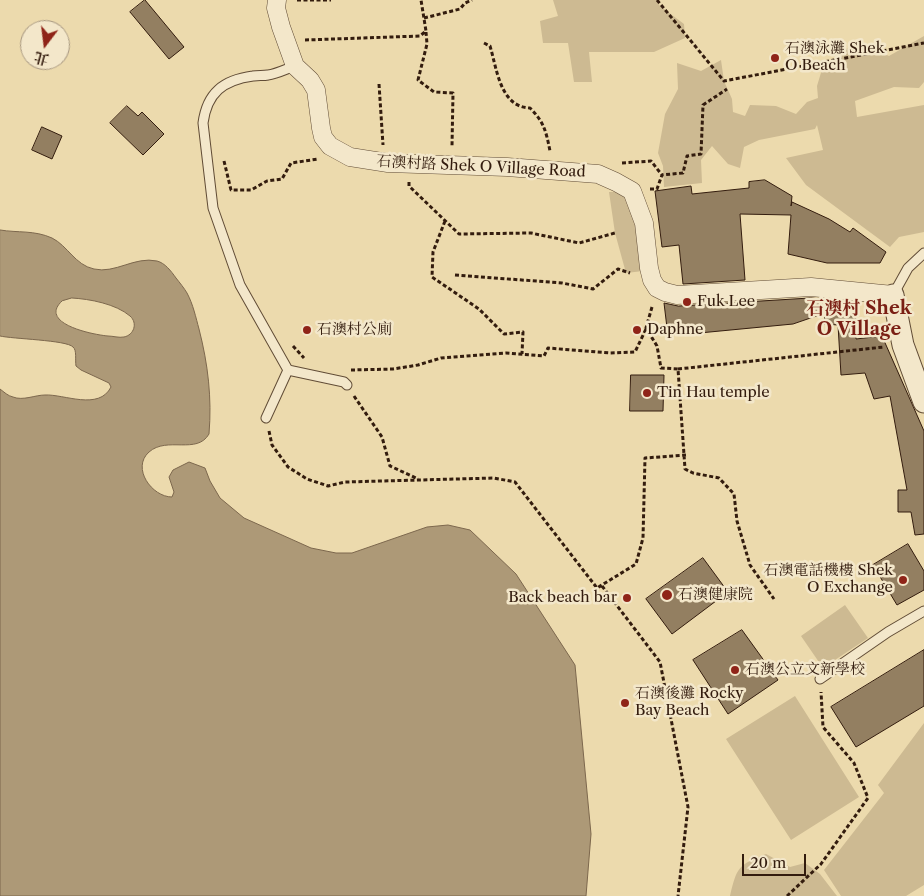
<!DOCTYPE html>
<html>
<head>
<meta charset="utf-8">
<style>
  body { margin:0 }
  #map { position:relative; width:924px; height:896px; overflow:hidden; background:#ecdaad; font-family:"Libre Caslon Text","Noto Serif TC",serif }
  canvas { display:block }
  .north { position:absolute; left:20px; top:20px; width:50px; height:50px; box-sizing:border-box; background:#f3e7ca; border:1px solid #a6967f; border-radius:50%; rotate:195deg; font-size:14px; font-weight:700; line-height:20px; text-align:center; color:#331c0e }
  .north::after { content:''; display:block; margin:auto; width:18px; height:22px; background:#8f2418; clip-path:polygon(50% 0,100% 100%,50% 72%,0 100%) }
  .scale { position:absolute; left:742px; top:854px; width:64px; height:22px; box-sizing:border-box; border:2px solid #331c0e; border-top:0; padding-left:6px; font-size:15px; line-height:18px; white-space:nowrap; color:#331c0e; -webkit-text-stroke:4px #f3e7ca; paint-order:stroke }
</style>
</head>
<body>
<div id="map">
<canvas width="924" height="896"></canvas>
<div class="north">北</div>
<div class="scale">20 m</div>
</div>
<script>
const context = document.querySelector('canvas').getContext('2d');
context.lineJoin = 'round';
function fill(path, color) { context.fillStyle = color; context.fill(path, 'evenodd'); }
function strokePath(path, color, width, dash) { context.strokeStyle = color; context.lineWidth = width; context.lineCap = dash ? 'butt' : 'round'; context.setLineDash(dash || []); context.stroke(path); }
function label(font, color, halo, rows, align = 'center') {
  context.font = font + ' "Libre Caslon Text","Noto Serif TC",serif'; context.lineWidth = 5; context.setLineDash([]); context.textBaseline = 'middle'; context.strokeStyle = halo; context.fillStyle = color; for (const [text, x, y, turn = 0] of rows) {
    context.save(); context.translate(x, y); context.rotate((+turn || 0) * Math.PI / 180); context.textAlign = isNaN(turn) ? turn : align; if (halo) context.strokeText(text, 0, 0); context.fillText(text, 0, 0); context.restore();
  }
}
const green = new Path2D(`
  M 553,0 L 656,0 L 660,6 L 684,24 L 685,38 L 654,52 L 589,52 L 592,82 L 574,82 L 568,43 L 543,43 L 540,21 L 558,16 Z
  M 924,36 L 924,82 L 919,88 L 894,87 L 855,101 L 857,117 L 924,105 L 924,232 L 899,237 L 890,247 L 806,185 L 786,158 L 823,150 L 817,125 L 815,129 L 759,140 L 744,147 L 740,168 L 728,164 L 712,146 L 701,160 L 702,183 L 664,187 L 663,166 L 658,153 L 665,114 L 678,89 L 677,63 L 701,71 L 721,60 L 724,81 L 732,99 L 733,112 L 745,116 L 750,105 L 776,106 L 796,114 L 807,102 L 818,98 L 817,86 L 823,66 L 833,63 L 841,51 L 853,46 L 862,52 L 878,51 L 889,56 Z
  M 609,192 C 615,192 622,192 627,198 C 636,208 640,255 643,271 L 626,273 L 615,233 Z
  M 845,605 L 868,638 L 823,668 L 801,636 Z
  M 795,696 L 859,797 L 791,840 L 726,739 Z
  M 924,723 L 924,885 L 906,896 L 841,896 L 824,870 L 884,793 L 878,785 Z
  M 766,854 L 790,867 L 805,863 L 820,874 L 837,896 L 730,896 C 737,867 738,865 766,854 Z`);
const water = new Path2D(`
  M 0,230 C 18,233 34,230 52,238 C 68,246 75,265 94,269 C 115,274 135,256 157,261 C 165,263 171,271 176,278 C 180,283 184,288 187,293 C 193,304 196,318 199,329 C 208,364 212,398 209,434 C 197,455 167,436 149,452 C 131,468 152,497 172,497 L 174,492 L 169,477 L 173,470 L 189,462 L 205,468 L 210,481 L 220,498 L 244,518 L 311,548 L 336,553 L 352,553 L 427,527 L 448,525 L 470,530 L 516,574 L 575,665 L 591,834 L 586,896 L 0,896 L 0,389 C 4,392 8,396 13,397 C 23,401 35,395 45,395 C 64,394 99,411 111,387 L 109,383 L 81,370 L 76,366 C 75,360 77,350 73,347 C 67,340 12,339 0,336 ZM 72,298 C 90,299 116,304 130,316 C 138,323 134,335 124,337 C 119,338 113,336 108,336 C 95,335 37,324 62,301 Z`);
const building = new Path2D(`
  M 145,0 L 184,47 L 169,59 L 130,12 Z
  M 127,106 L 138,116 L 142,112 L 164,134 L 143,155 L 110,123 Z
  M 42,127 L 62,136 L 52,159 L 32,150 Z
  M 765,180 L 792,196 L 791,206 L 792,202 L 829,219 L 850,232 L 853,228 L 886,252 L 880,263 L 827,263 L 788,254 L 791,215 L 740,214 L 745,280 L 683,284 L 679,245 L 662,247 L 655,191 L 691,186 L 692,194 L 749,188 L 749,182 Z
  M 811,298 L 843,301 L 849,304 L 856,316 L 856,339 L 882,336 L 924,431 L 924,534 L 915,535 L 911,512 L 898,512 L 898,490 L 907,490 L 890,396 L 874,399 L 865,373 L 841,375 L 838,325 L 824,324 L 825,313 L 793,324 L 668,336 L 664,303 L 678,306 Z
  M 631,375 L 664,375 L 663,411 L 630,411 Z
  M 908,544 L 924,571 L 924,590 L 897,605 L 873,565 Z
  M 703,558 L 728,592 L 672,634 L 646,599 Z
  M 742,630 L 778,680 L 728,714 L 693,660 Z
  M 924,650 L 924,706 L 856,747 L 831,707 Z`);
const path = new Path2D(`
  M 297,0 L 331,0
  M 657,0 L 724,81 L 924,43
  M 424,18 L 460,9 L 465,3 L 472,0
  M 426,32 L 427,44 L 418,80 L 434,92 L 453,93 L 452,146
  M 305,40 L 420,36 L 426,31 L 421,0
  M 484,43 L 490,46 C 497,69 500,107 530,108 C 544,122 546,131 550,151
  M 379,84 L 383,145
  M 224,161 L 231,190 L 251,190 L 267,181 L 282,179 L 291,163 L 318,159
  M 622,163 L 651,161 L 662,175
  M 409,182 L 409,186 L 459,234 L 531,233 L 579,243 L 615,233
  M 650,189 L 657,189 L 662,175 L 683,173 L 687,156 L 701,154 L 703,105 L 727,89
  M 445,221 L 433,252 L 432,277 L 479,309 L 504,334 L 523,332 L 522,354
  M 455,275 L 562,283 L 593,289 L 618,269 L 630,273
  M 652,307 L 646,328 L 657,346 L 661,368 L 678,369 L 685,469 L 693,473 L 719,478 L 734,494 L 737,521 L 750,565 L 774,599
  M 293,346 L 304,358
  M 678,369 L 884,347
  M 351,370 L 393,369 L 418,365 L 441,358 L 506,353 L 544,356 L 548,348 L 610,353 L 635,352 L 646,329
  M 354,396 L 382,437 L 390,466 L 418,479
  M 269,431 L 272,445 L 288,467 L 307,479 L 328,486 L 345,482 L 494,478 L 515,482 L 597,588 L 636,564 L 643,538 L 645,458 L 686,455
  M 602,586 L 660,662 L 688,807 L 678,896
  M 787,896 L 821,864 L 868,798 L 854,763 L 823,727 L 821,692`);
const service = new Path2D(`
  M 295,66 C 286,69 277,74 268,75 C 263,76 258,75 253,76 C 223,80 207,93 203,123 L 213,208 L 240,285 L 288,370 L 344,382 L 347,385
  M 893,295 L 908,268 L 924,253
  M 266,418 L 288,370
  M 820,679 L 888,632 L 924,611`);
const minor = new Path2D(`
  M 277,0 L 276,8 L 281,27 L 295,66 L 310,80 L 316,90 L 321,128 L 323,137 L 330,146 L 350,157 L 388,163 L 507,167 L 598,174 L 616,182 L 632,191 L 644,223 L 649,268 L 652,280 L 657,288 L 665,292 L 677,295 L 811,287 L 893,295`);
const tertiary = new Path2D(`
  M 893,295 L 903,345 L 924,402`);
const markers = [
  [775,58,5,"#8f2418"],
  [687,302,5,"#8f2418"],
  [307,330,5,"#8f2418"],
  [637,330,5,"#8f2418"],
  [647,393,5,"#8f2418"],
  [903,580,5,"#8f2418"],
  [667,595,6,"#8f2418"],
  [627,598,5,"#8f2418"],
  [735,670,5,"#8f2418"],
  [625,703,5,"#8f2418"]
];
const poiNames = [
  ["石澳泳灘 Shek",785,49],
  ["O Beach",785,66],
  ["Fuk Lee",697,302],
  ["石澳村公廁",317,330],
  ["Daphne",647,330],
  ["Tin Hau temple",657,393],
  ["石澳電話機樓 Shek",893,571,"right"],
  ["O Exchange",893,588,"right"],
  ["石澳健康院",678,595],
  ["Back beach bar",617,598,"right"],
  ["石澳公立文新學校",745,670],
  ["石澳後灘 Rocky",635,694],
  ["Bay Beach",635,711]
];
const streetNames = [
  ["石澳村路 Shek O Village Road",481,167,3]
];
const quarterNames = [
  ["石澳村 Shek",859,309],
  ["O Village",859,330]
];
fill(green, '#cdba92');
fill(water, '#ad9977');
strokePath(water, '#7c674d', 1);
fill(building, '#937f61');
strokePath(building, '#331c0e', 1);
strokePath(service, '#614c36', 11);
strokePath(minor, '#614c36', 19);
strokePath(tertiary, '#614c36', 23);
strokePath(path, '#331c0e', 3, [4, 2.5]);
strokePath(service, '#f3e7ca', 9);
strokePath(minor, '#f3e7ca', 18);
strokePath(tertiary, '#f3e7ca', 21);
for (const [x, y, r, color] of markers) { const dot = new Path2D(); dot.arc(x, y, r, 0, 2 * Math.PI); context.fillStyle = color; context.fill(dot); strokePath(dot, '#f3e7ca', 2); }
label('15px', '#331c0e', '#f3e7ca', poiNames, 'left');
label('15px', '#331c0e', '#f3e7ca', streetNames);
label('bold 18px', '#7a1f14', '#f3e7ca', quarterNames);
</script>
</body>
</html>
